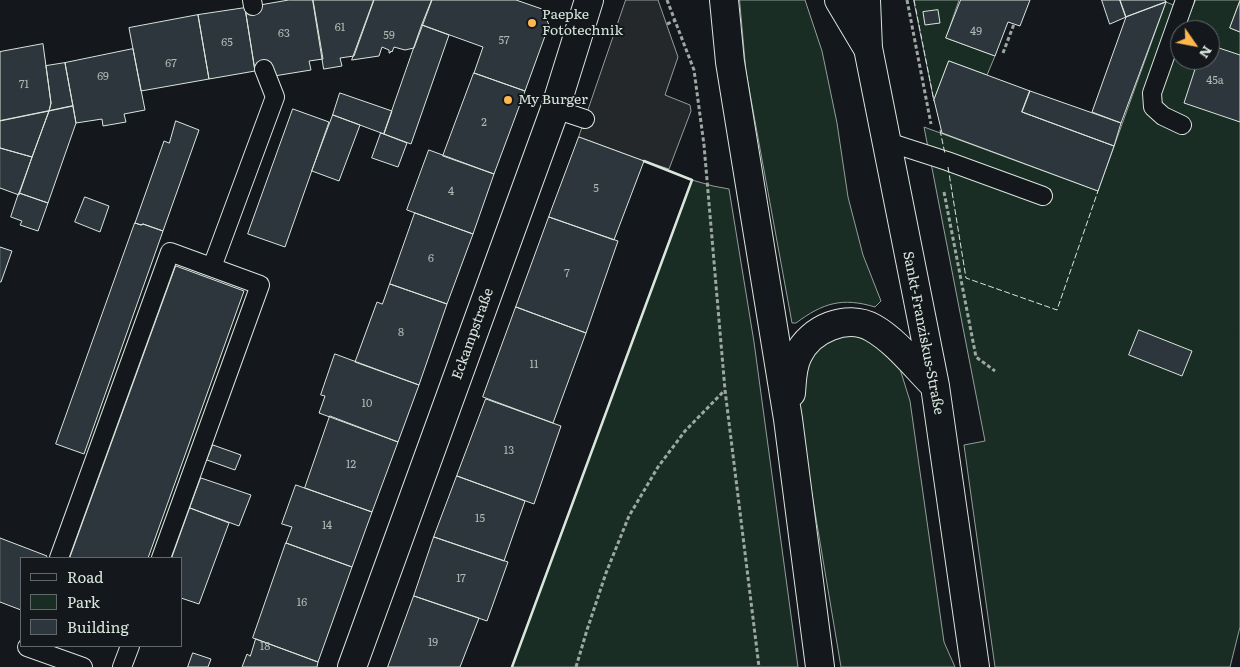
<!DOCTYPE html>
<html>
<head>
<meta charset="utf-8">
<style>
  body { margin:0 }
  #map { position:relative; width:1240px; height:667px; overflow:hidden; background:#14181c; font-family:Literata,serif }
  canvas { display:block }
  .legend { position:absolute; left:20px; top:557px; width:162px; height:90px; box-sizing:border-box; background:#14181c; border:1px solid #626a69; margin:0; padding:6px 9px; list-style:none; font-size:15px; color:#d8e6dc }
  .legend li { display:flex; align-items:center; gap:10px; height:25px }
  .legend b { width:25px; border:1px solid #626a69 }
  .north { position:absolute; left:1170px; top:20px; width:50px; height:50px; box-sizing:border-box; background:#14181c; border:1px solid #626a69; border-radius:50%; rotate:123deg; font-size:14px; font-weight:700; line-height:20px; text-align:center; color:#d8e6dc }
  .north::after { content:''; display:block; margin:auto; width:18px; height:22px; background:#ffb74d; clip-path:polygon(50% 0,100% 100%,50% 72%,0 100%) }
</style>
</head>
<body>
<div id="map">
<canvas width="1240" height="667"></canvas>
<ul class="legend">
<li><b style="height:6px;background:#14181c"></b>Road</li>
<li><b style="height:14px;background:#1a2d24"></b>Park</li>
<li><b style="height:14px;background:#2c363c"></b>Building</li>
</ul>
<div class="north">N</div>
</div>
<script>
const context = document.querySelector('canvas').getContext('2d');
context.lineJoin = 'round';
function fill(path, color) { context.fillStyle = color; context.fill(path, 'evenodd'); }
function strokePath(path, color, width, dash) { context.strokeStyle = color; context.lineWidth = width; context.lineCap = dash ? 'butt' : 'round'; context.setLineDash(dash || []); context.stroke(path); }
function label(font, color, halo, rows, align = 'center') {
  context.font = font + ' Literata,serif'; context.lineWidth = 4; context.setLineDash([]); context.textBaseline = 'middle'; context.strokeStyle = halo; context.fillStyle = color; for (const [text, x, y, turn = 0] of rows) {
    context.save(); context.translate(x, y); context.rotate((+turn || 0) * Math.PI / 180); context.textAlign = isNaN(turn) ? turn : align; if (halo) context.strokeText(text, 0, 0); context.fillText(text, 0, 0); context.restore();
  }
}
const green = new Path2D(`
  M 740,0 L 805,0 L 822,51 L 837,123 L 848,197 L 863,255 L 881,301 L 875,307 C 842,297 823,303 796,323 L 792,323 L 746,72 Z
  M 914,0 L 959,0 L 946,38 L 995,56 L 987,75 L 949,61 L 934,100 Z
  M 1196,0 L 1240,0 L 1230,28 L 1240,32 L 1240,627 L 1230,667 L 995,667 L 964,445 L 985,441 L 924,127 L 1098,191 L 1166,2 L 1190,12 ZM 1180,30 L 1210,30 L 1210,60 L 1180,60 Z
  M 692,180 L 713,186 L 729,189 L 754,342 L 798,667 L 512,667 Z
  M 828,336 L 870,336 L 900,369 L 910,401 L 944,642 L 955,667 L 841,667 L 796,399 L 813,348 Z`);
const parking = new Path2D(`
  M 626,0 L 658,0 L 678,57 L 665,95 L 690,105 L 691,111 L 669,169 L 644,161 L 579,137 Z`);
const building = new Path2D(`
  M 289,0 L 313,0 L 323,59 L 309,61 L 311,70 L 274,76 L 264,69 L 255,71 L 245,8 Z
  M 313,0 L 374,0 L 354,56 L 340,58 L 342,66 L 324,69 Z
  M 374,0 L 432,0 L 414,48 L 405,50 L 394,47 L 392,52 L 391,51 L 390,53 L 389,53 L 389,50 L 382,47 L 379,56 L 352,60 Z
  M 432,0 L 516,0 L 542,9 L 549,25 L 525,91 L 474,73 L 483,47 L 422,25 Z
  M 961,0 L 1030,0 L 1020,26 L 1008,22 L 995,56 L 946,38 Z
  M 1102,0 L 1120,0 L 1126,17 L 1110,24 Z
  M 1120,0 L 1165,0 L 1166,2 L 1126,17 Z
  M 1240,1 L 1240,32 L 1230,28 Z
  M 1166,2 L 1121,123 L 1092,112 L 1126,17 Z
  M 245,8 L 255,71 L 209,79 L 198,15 Z
  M 938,10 L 940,23 L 925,25 L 923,12 Z
  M 198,15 L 209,79 L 141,91 L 129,28 Z
  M 422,25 L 449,35 L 411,144 L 384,134 Z
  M 43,44 L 51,103 L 49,111 L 0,121 L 0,52 Z
  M 1210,45 L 1240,55 L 1240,122 L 1184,103 L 1198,60 L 1210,60 Z
  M 133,49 L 145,110 L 124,114 L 126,122 L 103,126 L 102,119 L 76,123 L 65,63 Z
  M 949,61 L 1030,91 L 1022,112 L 1114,146 L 1098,191 L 942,133 L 934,100 Z
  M 65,63 L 73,106 L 49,111 L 51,103 L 46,66 Z
  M 474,73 L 525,91 L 494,174 L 443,156 Z
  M 1030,91 L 1121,123 L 1114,146 L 1022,112 Z
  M 340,93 L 392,111 L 384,134 L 333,115 Z
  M 73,106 L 76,123 L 48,203 L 19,193 L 49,111 Z
  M 293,109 L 329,122 L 285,247 L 248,234 Z
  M 49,111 L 32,157 L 0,148 L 0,121 Z
  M 333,115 L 360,125 L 339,181 L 312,171 Z
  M 176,121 L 199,130 L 163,231 L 143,224 L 141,225 L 135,223 L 164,141 L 169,143 Z
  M 381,133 L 407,143 L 398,167 L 372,158 Z
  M 579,137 L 644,161 L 614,240 L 549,217 Z
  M 0,148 L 32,157 L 19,195 L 0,188 Z
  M 429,150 L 494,174 L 473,234 L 407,210 Z
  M 19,193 L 48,203 L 38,231 L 20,225 L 22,221 L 11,217 Z
  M 85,197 L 109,206 L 100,232 L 75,222 Z
  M 415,213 L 473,234 L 447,304 L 390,284 Z
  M 549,217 L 618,241 L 586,333 L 516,307 Z
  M 135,223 L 141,225 L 143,224 L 163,231 L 84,454 L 56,444 Z
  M 0,247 L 12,251 L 1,282 L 0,282 Z
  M 176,266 L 244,291 L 148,558 L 70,558 Z
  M 390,284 L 447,304 L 419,385 L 355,362 L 377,302 L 382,304 Z
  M 516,307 L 586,333 L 553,423 L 483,397 Z
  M 1139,330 L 1192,351 L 1182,376 L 1129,355 Z
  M 335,354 L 419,385 L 398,442 L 319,413 L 325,396 L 321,395 Z
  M 486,399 L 561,426 L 534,504 L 457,476 Z
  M 330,416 L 398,442 L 372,512 L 305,488 Z
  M 213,445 L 241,455 L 235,470 L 207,460 Z
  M 457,476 L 525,501 L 504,561 L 434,537 Z
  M 201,478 L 251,495 L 239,526 L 190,508 Z
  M 296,485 L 372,512 L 352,567 L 286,543 L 292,527 L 282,524 Z
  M 190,508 L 229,523 L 199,604 L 181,598 L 181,558 L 172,558 Z
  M 434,537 L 508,562 L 487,621 L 414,596 Z
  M 0,538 L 47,556 L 46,558 L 21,558 L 21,610 L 0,602 Z
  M 286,543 L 352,567 L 318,662 L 253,638 Z
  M 414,596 L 479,618 L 460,667 L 388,667 Z
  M 256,639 L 318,662 L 317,667 L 242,667 L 247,654 L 250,656 Z
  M 193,653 L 211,659 L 208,667 L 188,667 Z`);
const path = new Path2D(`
  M 667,0 L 694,70 L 704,145 L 725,390 L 759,667
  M 907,0 L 931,124
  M 667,24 L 674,21
  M 1003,53 L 1014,24
  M 944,192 L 976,357 L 995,371
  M 576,667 L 587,630 L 606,573 L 629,516 L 658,467 L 685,431 L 724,391`);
const lane = new Path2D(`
  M 252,0 L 253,6
  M 555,109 L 585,119
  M 1182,125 L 1163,116 L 1153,107 L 1152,93 L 1185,0
  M 885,141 L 947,161 L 1043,196
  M 212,267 L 275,97 L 264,69
  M 59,558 L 170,252 L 260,285 L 161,558
  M 28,646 L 27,647 L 83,667
  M 122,667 L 130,646`);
const street = new Path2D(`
  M 352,667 L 555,109 L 589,0`);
const secondary = new Path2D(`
  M 724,0 L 730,62 L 788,419 L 820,667
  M 839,0 L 867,47
  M 866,0 L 868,48 L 935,386 L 975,667
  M 791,393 C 792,380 792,366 798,355 C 810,329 847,313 873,328 C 896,341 916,367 935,386`);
const fence = new Path2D(`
  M 914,0 L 934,101
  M 940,130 L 945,154
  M 948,167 L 966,278 L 1057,310 L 1098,191`);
const wall = new Path2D(`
  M 512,667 L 692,180 L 644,161`);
const markers = [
  [532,23,5,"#ffb74d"],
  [508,100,5,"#ffb74d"]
];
const numberNames = [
  ["61",340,28],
  ["49",976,32],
  ["63",284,34],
  ["59",389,36],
  ["57",504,41],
  ["65",227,43],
  ["67",171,64],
  ["69",103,77],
  ["45a",1215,81],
  ["71",24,85],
  ["2",484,123],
  ["5",596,189],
  ["4",451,192],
  ["6",431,259],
  ["7",567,274],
  ["8",401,333],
  ["11",534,365],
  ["10",367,404],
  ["13",509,451],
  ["12",351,465],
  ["15",480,519],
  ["14",327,526],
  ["17",461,579],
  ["16",302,603],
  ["19",433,643],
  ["18",265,647]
];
const poiNames = [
  ["Paepke",542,15],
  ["Fototechnik",542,31],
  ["My Burger",518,100]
];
const streetNames = [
  ["Sankt-Franziskus-Straße",923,333,79],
  ["Eckampstraße",473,334,-70]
];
fill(green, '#1a2d24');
strokePath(green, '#939e99', 1);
fill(parking, '#24282b');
strokePath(parking, '#939e99', 1);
fill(building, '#2c363c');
strokePath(building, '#d8e6dc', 1);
strokePath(lane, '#d8e6dc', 20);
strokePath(street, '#d8e6dc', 30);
strokePath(secondary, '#d8e6dc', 30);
strokePath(path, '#9da8a2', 3, [4, 2.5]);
strokePath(lane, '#14181c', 18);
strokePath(street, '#14181c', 28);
strokePath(secondary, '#14181c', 28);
strokePath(fence, '#d8e6dc', 1, [6, 2.5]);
strokePath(wall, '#d8e6dc', 2.5);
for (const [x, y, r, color] of markers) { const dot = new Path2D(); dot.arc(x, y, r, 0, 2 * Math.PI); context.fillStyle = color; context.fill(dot); strokePath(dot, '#14181c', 2); }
label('11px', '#adbab4', null, numberNames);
label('14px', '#d8e6dc', '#14181c', poiNames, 'left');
label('14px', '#d8e6dc', '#14181c', streetNames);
</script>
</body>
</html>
